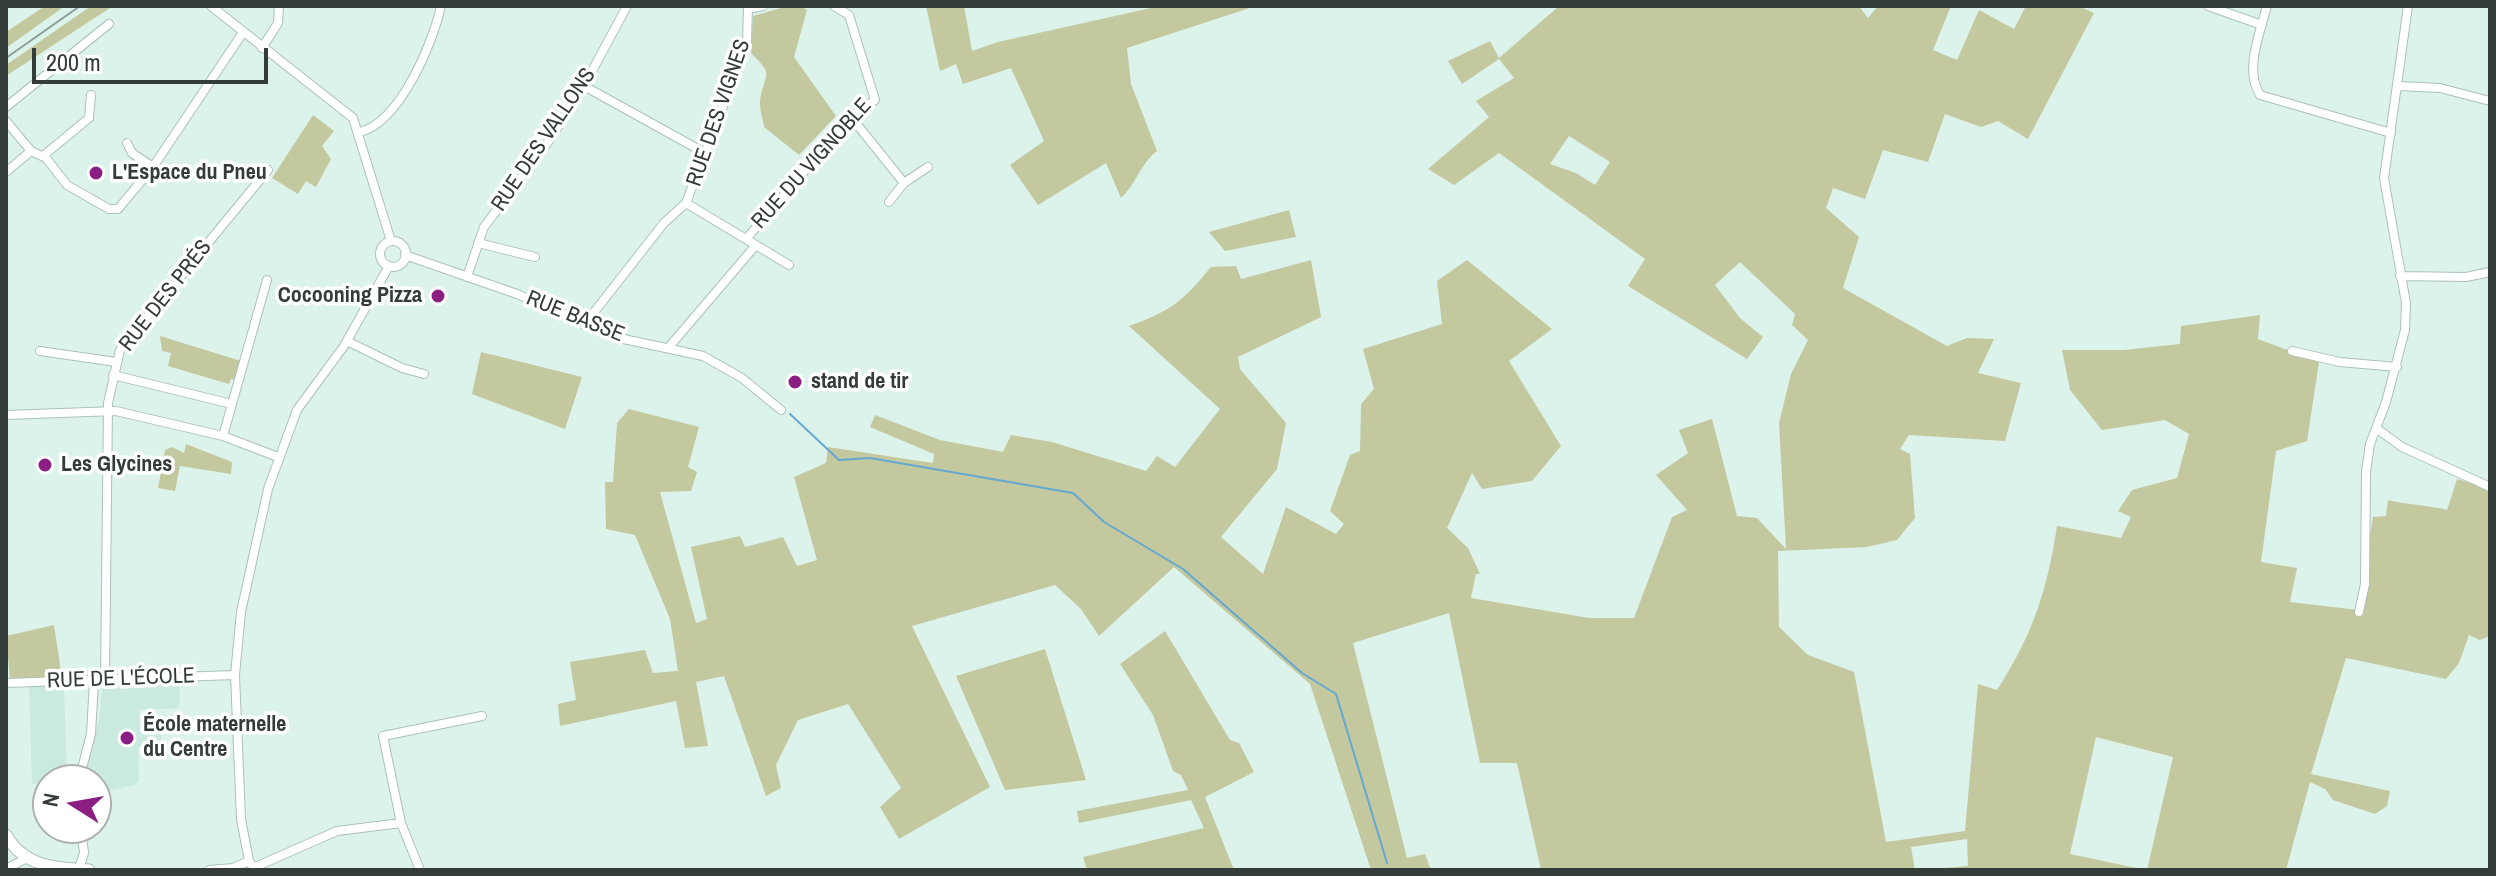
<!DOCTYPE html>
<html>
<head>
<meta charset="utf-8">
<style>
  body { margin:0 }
  #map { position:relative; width:2496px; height:876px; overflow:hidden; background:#dcf3ec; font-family:"Archivo Narrow",sans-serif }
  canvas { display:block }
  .frame { position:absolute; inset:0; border:8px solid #333c39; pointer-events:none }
  .north { position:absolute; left:32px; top:764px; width:80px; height:80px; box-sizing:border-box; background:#fff; border:2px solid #adb1b0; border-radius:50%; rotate:281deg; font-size:22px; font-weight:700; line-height:32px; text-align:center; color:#333c39 }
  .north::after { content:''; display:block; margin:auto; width:28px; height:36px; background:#8a1e83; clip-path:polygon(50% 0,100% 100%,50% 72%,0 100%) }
  .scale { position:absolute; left:32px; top:48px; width:236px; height:36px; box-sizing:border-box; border:4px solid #333c39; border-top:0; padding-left:10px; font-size:24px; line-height:28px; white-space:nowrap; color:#333c39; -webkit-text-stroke:6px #fff; paint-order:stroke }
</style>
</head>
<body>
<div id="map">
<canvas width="2496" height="876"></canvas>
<div class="frame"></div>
<div class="north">N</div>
<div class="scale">200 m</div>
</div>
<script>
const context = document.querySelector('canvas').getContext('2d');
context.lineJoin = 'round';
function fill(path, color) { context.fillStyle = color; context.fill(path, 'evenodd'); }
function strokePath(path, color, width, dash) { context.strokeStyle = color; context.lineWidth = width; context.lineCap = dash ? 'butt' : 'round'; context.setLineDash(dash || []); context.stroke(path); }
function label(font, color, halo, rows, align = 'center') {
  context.font = font + ' "Archivo Narrow",sans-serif'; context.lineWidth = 7; context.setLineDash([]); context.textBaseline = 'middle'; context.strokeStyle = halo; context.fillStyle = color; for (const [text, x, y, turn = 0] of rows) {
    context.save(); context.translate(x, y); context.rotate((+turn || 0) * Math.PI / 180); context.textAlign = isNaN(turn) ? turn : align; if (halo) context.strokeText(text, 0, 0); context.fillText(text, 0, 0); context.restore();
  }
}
const built = new Path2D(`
  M 180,681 L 179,708 L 139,710 L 140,732 L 161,733 L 161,744 L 157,747 L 138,747 L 139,780 L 135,785 L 96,793 L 96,780 L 83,780 L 100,715 L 102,686 Z
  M 64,685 L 67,780 L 32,784 L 29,686 Z`);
const green = new Path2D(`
  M 45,6 L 65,6 L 6,48 L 6,32 Z
  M 91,6 L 113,6 L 6,76 L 6,65 Z
  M 788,6 L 801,6 L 807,10 L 794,57 L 836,116 L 799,155 L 764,127 C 763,119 759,108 760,100 C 765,71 775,77 751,53 L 753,16 Z
  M 926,6 L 964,6 L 972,51 L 998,42 L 1160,6 L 1256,6 L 1127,48 L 1131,84 L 1157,151 C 1140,164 1137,183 1121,198 L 1106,163 L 1038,205 L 1010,165 L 1044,141 L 1011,68 L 963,84 L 956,64 L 940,71 Z
  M 1559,6 L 1859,6 L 1868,18 L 1878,6 L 1951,6 L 1933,50 L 1957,60 L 1979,10 L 2014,29 L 2026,6 L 2078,6 L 2094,13 L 2028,139 L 1998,121 L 1981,127 L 1945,114 L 1928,162 L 1883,150 L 1865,199 L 1833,188 L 1826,208 L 1859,237 L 1843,288 L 1947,346 L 1967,338 L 1994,339 L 1978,373 L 2021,383 L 2005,441 L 1909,435 L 1900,449 L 1910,454 L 1915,518 L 1897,540 L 1867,547 L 1778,551 L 1779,627 L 1808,655 L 1854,672 L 1886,842 L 1965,831 L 1978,684 L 1997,690 C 2033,634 2047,591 2057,526 L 2121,538 L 2131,517 L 2118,511 L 2132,490 L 2177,478 L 2189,434 L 2165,420 L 2102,430 L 2070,390 L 2062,350 L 2124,350 L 2180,344 L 2181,326 L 2260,315 L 2258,339 L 2319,362 L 2307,441 L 2276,451 L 2261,562 L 2297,568 L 2290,602 L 2358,610 L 2373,517 L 2386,516 L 2388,500 C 2409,505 2427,505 2447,510 L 2457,479 L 2490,489 L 2490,636 L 2480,640 L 2469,635 L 2459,663 L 2446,679 L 2346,658 L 2311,774 L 2390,791 L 2387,806 L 2375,814 L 2333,800 L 2325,789 L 2310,782 L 2286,870 L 2147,870 L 2173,757 L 2096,737 L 2070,854 L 2146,870 L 1918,870 L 1968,866 L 1967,839 L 1911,847 L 1915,870 L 1541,870 L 1517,763 L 1480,763 L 1449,613 L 1353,643 L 1407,858 L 1425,854 L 1431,870 L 1371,870 L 1310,684 L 1174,567 L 1099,636 L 1081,609 L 1055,585 L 912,626 L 990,787 L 899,839 L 880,807 L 901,788 L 848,704 L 798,720 L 776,765 L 781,788 L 766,796 L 724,676 L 696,682 L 708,746 L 685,748 L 676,701 L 560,726 L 558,704 L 576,700 L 570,662 L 645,650 L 653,673 L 678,671 L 670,619 L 635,535 L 606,529 L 605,482 L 613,482 L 617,423 L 629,409 L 699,427 L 688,467 L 697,472 L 691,491 L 660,492 L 696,623 L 707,619 L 691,547 L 740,536 L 745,547 L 783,537 L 797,566 L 817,560 L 794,477 L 826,463 L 828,447 L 933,463 L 934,454 L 870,427 L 875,415 L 940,440 L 1003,452 L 1011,435 L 1052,442 L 1146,471 L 1157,456 L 1175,467 L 1220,409 L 1129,326 C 1171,311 1183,301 1211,267 L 1236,266 L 1241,279 L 1311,260 L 1321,317 L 1238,357 L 1240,369 L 1286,423 L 1277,469 L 1221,537 L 1263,574 L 1286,507 L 1336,534 L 1344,524 L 1330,511 L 1350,455 L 1360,451 L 1361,404 L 1374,389 L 1363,349 L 1442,324 L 1437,281 L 1467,260 L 1552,329 L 1509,361 L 1561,446 L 1532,481 L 1482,489 L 1472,473 L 1447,528 L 1468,548 L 1480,574 L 1476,574 L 1471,598 L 1589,618 L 1634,618 L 1672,517 L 1687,510 L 1656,475 L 1688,453 L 1679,430 L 1712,419 L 1737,516 L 1757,518 L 1786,549 L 1779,423 L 1791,374 L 1808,340 L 1792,325 L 1795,314 L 1740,262 L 1715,285 L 1740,318 L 1763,337 L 1747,359 L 1628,286 L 1645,259 L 1499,153 L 1454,185 L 1428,169 L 1489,117 L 1476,101 L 1514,78 L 1499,59 L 1462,84 L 1448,61 L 1490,41 L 1499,58 ZM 1569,136 L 1610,162 L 1595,185 L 1576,173 L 1550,164 Z
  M 313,115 L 334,131 L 322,146 L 331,159 L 316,187 L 306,181 L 298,194 L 272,178 Z
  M 1289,210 L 1296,237 L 1225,251 L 1209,232 Z
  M 160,336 L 241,361 L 235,380 L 231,379 L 229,384 L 168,366 L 171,353 L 162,351 Z
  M 481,352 L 582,377 L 565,429 L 472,394 Z
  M 186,444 L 232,462 L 231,474 L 180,466 L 175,491 L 158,488 L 165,450 L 172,447 L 184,453 Z
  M 54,625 L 62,678 L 10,679 L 6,636 Z
  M 1165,631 L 1230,740 L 1239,743 L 1254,772 L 1205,797 L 1234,870 L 1087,870 L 1083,857 L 1204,828 L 1191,800 L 1079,823 L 1077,811 L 1188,790 L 1181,775 L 1173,771 L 1153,715 L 1120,664 Z
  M 1045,649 L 1086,780 L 1005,790 L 956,676 Z`);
const stream = new Path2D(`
  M 790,414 L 839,460 L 870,458 L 1073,493 L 1104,522 L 1183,569 L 1302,673 L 1336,694 L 1387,863`);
const minor = new Path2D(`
  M 211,6 L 353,118 L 391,241
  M 2208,6 L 2262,25
  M 2267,6 C 2260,33 2244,70 2260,95 L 2391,133
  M 748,9 L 763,6
  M 262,48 L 278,23 L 279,6
  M 584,86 L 707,154
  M 2399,86 L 2440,88 L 2490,101
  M 6,107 L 109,24
  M 851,117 L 904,183 L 889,202
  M 6,121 L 31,151 L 46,158 L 67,185 L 109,209 L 118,209 L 153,167 L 242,34
  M 360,132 C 400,122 433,43 441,6
  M 127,143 L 132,153 L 153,167
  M 43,156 L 89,118 L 91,95
  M 6,172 L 31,151
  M 904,183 L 928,167
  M 686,203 L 789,265
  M 747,238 L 851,117 L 875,100 L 849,15 L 834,6
  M380 254a13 13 0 1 1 26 0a13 13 0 1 1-26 0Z
  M 478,243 L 535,257
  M 405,255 L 517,294 L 619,338 L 703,356 L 742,378 L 781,410
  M 2400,276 L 2466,277 L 2490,272
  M 467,277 L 484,227 L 546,145 L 584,86 L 627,6
  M 584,325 L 664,223 L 686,203 L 747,43 L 748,6
  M 347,341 L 402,368 L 424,374
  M 669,347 L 756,245
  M 40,351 L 116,362
  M 2292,351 L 2340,362 L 2397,367
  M 113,375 L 232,404
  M 6,415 L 116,411 L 223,436 L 278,457
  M 2376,428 L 2402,447 L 2490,487
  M 223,436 L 267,280
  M 2359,612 L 2365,584 L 2366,472 L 2370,444 L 2386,402 L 2405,330 L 2406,303 L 2384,178 L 2408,6
  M 105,681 L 108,403 L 120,350 L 268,170
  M 6,683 L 235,675
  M 79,780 L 91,734 L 94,681
  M 253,868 L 337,831 L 401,823
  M 6,869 L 25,859
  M 79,869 L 84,853 L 81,828
  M 209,870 L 233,868 L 249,861
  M 255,870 L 249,861 L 241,819 L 235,675 L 241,612 L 268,489 L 297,410 L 344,346 L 389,266
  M 420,870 L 401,823 L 383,736 L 482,716`);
const major = new Path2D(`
  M 6,835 C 24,867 55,868 89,870`);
const rail = new Path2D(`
  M 6,58 L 80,6`);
const markers = [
  [96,173,8,"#8a1e83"],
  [438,296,8,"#8a1e83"],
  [795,382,8,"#8a1e83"],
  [45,465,8,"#8a1e83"],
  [127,738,8,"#8a1e83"]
];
const streetNames = [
  ["RUE DES VIGNES",719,113,-71],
  ["RUE DES VALLONS",544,140,-56],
  ["RUE DU VIGNOBLE",812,164,-48],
  ["RUE DES PRÉS",166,296,-52],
  ["RUE BASSE",575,317,22],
  ["RUE DE L'ÉCOLE",121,679,-2]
];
const poiNames = [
  ["L'Espace du Pneu",112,173],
  ["Cocooning Pizza",422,296,"right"],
  ["stand de tir",811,382],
  ["Les Glycines",61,465],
  ["École maternelle",143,725],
  ["du Centre",143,750]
];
fill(built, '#cae9e0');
fill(green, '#c4c89e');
strokePath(stream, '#64a7d1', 2);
strokePath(minor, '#aac1b9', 10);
strokePath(major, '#aac1b9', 13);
strokePath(minor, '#fff', 8);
strokePath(major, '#fff', 11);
strokePath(rail, '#8c9c97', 2);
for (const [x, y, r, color] of markers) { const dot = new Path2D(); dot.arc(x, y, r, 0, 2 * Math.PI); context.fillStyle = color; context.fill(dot); strokePath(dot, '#fff', 3); }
label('22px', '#333c39', '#fff', streetNames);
label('bold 22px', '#333c39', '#fff', poiNames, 'left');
</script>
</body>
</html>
